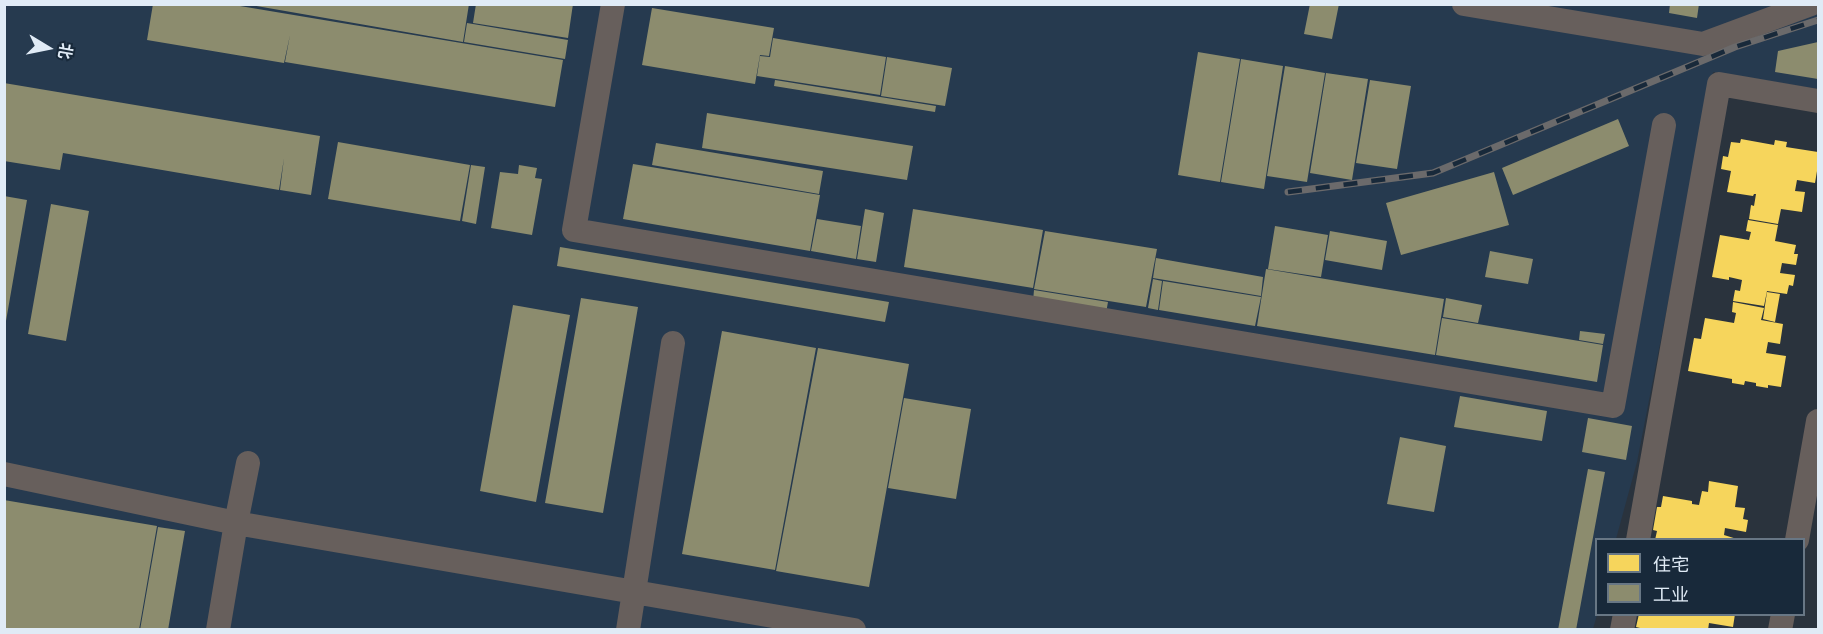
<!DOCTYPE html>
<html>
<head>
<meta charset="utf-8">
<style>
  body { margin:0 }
  #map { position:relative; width:1823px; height:634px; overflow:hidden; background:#2a333d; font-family:Inter,"Noto Sans SC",sans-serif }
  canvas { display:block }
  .frame { position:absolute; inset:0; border:6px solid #e0ebf6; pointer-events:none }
  .legend { position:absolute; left:1595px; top:538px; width:210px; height:78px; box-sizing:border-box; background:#18293a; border:2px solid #687785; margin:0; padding:8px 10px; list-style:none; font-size:18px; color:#e0ebf6 }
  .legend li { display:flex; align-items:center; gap:12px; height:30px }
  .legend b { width:30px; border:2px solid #687785 }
  .north { position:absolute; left:18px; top:18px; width:60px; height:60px; -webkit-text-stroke:4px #18293a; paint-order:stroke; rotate:100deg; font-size:16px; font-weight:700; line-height:24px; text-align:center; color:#e0ebf6 }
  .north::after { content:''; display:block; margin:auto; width:21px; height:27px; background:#e0ebf6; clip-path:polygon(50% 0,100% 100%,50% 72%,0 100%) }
</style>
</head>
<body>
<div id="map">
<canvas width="1823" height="634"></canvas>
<div class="frame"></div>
<ul class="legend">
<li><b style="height:16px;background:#f6d55c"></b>住宅</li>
<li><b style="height:16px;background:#8c8c6e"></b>工业</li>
</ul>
<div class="north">北</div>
</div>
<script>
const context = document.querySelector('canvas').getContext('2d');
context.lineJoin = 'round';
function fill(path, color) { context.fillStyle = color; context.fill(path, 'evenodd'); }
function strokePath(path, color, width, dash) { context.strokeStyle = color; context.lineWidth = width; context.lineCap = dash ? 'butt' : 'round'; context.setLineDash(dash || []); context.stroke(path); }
const built = new Path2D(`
  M 1818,4 L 1818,89 L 1713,72 L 1637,462 L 1616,539 L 1596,540 L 1597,615 L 1593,629 L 5,630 L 4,5 Z`);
const homes = new Path2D(`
  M 1741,139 L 1774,145 L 1775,140 L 1787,142 L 1786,147 L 1818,152 L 1818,165 L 1815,183 L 1797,180 L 1795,191 L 1805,192 L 1802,212 L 1781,209 L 1778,224 L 1749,219 L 1751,205 L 1754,206 L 1756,194 L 1754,194 L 1753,196 L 1727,192 L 1731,171 L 1721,169 L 1723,156 L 1728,157 L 1731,142 L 1740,143 Z
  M 1748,220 L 1778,225 L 1775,241 L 1796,245 L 1794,254 L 1798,254 L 1796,265 L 1782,263 L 1780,273 L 1795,275 L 1793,286 L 1789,285 L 1787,294 L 1767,291 L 1764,306 L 1733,301 L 1735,290 L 1740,291 L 1742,280 L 1729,277 L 1729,280 L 1712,277 L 1720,235 L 1749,240 L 1751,232 L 1746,231 Z
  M 1767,292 L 1780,294 L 1775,322 L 1763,319 Z
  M 1733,302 L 1764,308 L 1761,320 L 1783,324 L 1780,344 L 1768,342 L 1766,353 L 1786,356 L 1781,387 L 1768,385 L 1768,388 L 1756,386 L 1756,383 L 1745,381 L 1744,385 L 1732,383 L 1732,379 L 1688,371 L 1694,338 L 1701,339 L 1705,318 L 1734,323 L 1736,313 L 1732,312 Z
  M 1709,481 L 1738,486 L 1735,507 L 1745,508 L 1743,519 L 1748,520 L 1746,532 L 1725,528 L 1724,535 L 1740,540 L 1655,540 L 1657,531 L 1653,530 L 1657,507 L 1661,507 L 1663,496 L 1692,501 L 1692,504 L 1699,505 L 1702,491 L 1708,492 Z
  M 1639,614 L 1735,614 L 1733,627 L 1709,623 L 1708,630 L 1639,630 L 1640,628 L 1636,627 Z`);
const industry = new Path2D(`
  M 153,4 L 228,4 L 563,60 L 555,107 L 285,62 L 290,35 L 284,63 L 147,40 Z
  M 245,4 L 469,4 L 463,42 Z
  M 476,4 L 573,4 L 568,38 L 473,23 Z
  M 1310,4 L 1339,4 L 1332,39 L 1304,34 Z
  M 1670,4 L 1699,4 L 1697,18 L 1669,13 Z
  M 652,8 L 774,28 L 769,56 L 760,55 L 755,84 L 642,65 Z
  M 467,23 L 568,40 L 565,59 L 464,42 Z
  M 773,38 L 886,57 L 880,95 L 757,76 L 760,56 L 770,57 Z
  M 1818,42 L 1818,79 L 1775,72 L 1778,51 Z
  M 1198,52 L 1240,59 L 1220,182 L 1178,175 Z
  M 887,57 L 952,68 L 945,106 L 881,96 Z
  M 1241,59 L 1283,66 L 1264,189 L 1221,182 Z
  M 1285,66 L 1325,73 L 1307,182 L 1267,176 Z
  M 1326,73 L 1368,79 L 1352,180 L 1310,173 Z
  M 775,80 L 936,106 L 935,112 L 774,86 Z
  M 1370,80 L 1411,86 L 1397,169 L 1356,163 Z
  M 4,83 L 320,136 L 311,195 L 280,190 L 284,158 L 279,190 L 63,153 L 60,170 L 4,161 Z
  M 707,113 L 913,146 L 907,180 L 702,148 Z
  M 1618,119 L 1629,146 L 1513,195 L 1502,168 Z
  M 338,142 L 470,165 L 460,221 L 328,199 Z
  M 656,143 L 823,171 L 819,194 L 652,165 Z
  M 633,164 L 820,195 L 810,251 L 623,219 Z
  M 471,165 L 485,167 L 476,224 L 462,221 Z
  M 519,165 L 537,168 L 535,178 L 542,179 L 532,235 L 491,228 L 500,172 L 518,174 Z
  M 1494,172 L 1509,225 L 1401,255 L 1386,203 Z
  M 4,196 L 27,200 L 6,321 L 4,321 Z
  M 51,204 L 89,211 L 66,341 L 28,334 Z
  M 865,209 L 884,213 L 876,262 L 857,259 Z
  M 913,209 L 1043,230 L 1033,288 L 904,267 Z
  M 817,219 L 861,226 L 856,259 L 811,251 Z
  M 1275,226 L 1328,235 L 1321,277 L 1268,269 Z
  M 1045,231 L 1157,249 L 1146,307 L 1034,289 Z
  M 1330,231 L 1387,241 L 1382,270 L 1325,260 Z
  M 560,247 L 889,302 L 885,322 L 557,266 Z
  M 1490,251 L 1533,259 L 1528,284 L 1485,277 Z
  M 1156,258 L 1263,277 L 1261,296 L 1153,278 Z
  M 1266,269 L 1444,299 L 1435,355 L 1257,326 Z
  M 1153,279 L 1162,281 L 1158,310 L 1148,308 Z
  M 1163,281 L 1261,297 L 1255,326 L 1159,310 Z
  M 1034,290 L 1108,302 L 1106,313 L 1033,301 Z
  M 581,298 L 638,307 L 603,513 L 545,503 Z
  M 1446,298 L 1482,305 L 1478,323 L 1443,317 Z
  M 513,305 L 570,315 L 536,502 L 480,491 Z
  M 1442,318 L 1603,345 L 1597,382 L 1436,355 Z
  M 722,331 L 816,348 L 775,570 L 682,554 Z
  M 1580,331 L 1605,334 L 1603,344 L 1579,340 Z
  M 818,348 L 909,364 L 869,587 L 776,571 Z
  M 1460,396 L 1547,411 L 1542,441 L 1454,427 Z
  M 904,398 L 971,409 L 956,499 L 888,488 Z
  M 1588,418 L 1632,426 L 1626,460 L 1582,452 Z
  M 1400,437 L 1446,446 L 1434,512 L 1387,504 Z
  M 1588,469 L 1605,472 L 1576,630 L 1558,630 Z
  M 4,500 L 157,526 L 139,630 L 4,630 Z
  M 158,527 L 185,531 L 168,630 L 140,630 Z`);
const minor = new Path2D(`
  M 613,4 L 574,230 L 1613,406 L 1664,125
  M 1464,4 L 1703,44 L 1811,4
  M 4,474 L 236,523 L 854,630
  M 1638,540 L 1719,84 L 1818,101
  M 1797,540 L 1818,421
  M 218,630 L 236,523 L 248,463
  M 628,630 L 673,343
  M 1622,630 L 1625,614
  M 1780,630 L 1783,614`);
const rail = new Path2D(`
  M 1288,192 L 1433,173 L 1735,47 L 1818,20`);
fill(built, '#263a4f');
fill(homes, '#f6d55c');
fill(industry, '#8c8c6e');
strokePath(minor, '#675f5c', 24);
strokePath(rail, '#6b6a6b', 7);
strokePath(rail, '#18293a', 4.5, [14]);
</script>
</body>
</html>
